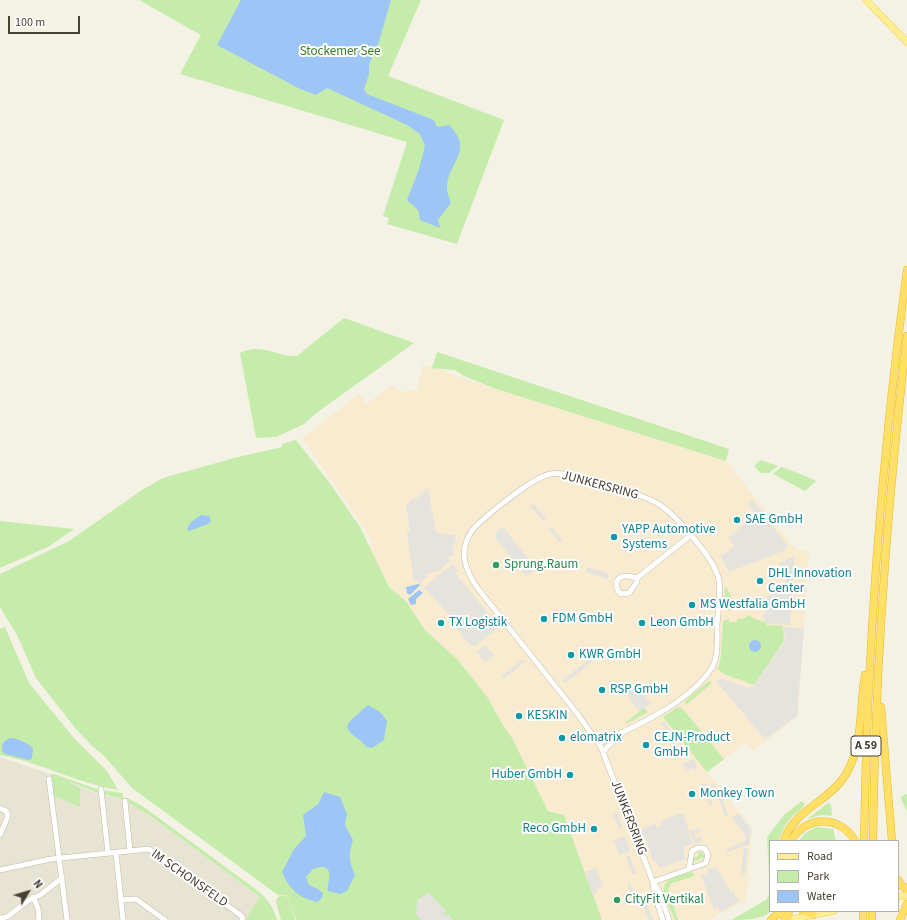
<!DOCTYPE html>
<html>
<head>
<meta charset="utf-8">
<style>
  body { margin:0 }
  #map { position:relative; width:907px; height:920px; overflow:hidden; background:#f4f1e5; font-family:"Source Sans 3",sans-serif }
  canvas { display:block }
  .legend { position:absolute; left:769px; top:840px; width:130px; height:72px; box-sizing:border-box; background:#fff; border:1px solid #b5b3ae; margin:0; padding:5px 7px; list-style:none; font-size:12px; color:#474234 }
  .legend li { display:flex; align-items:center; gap:8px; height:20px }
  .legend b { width:20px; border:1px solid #b5b3ae }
  .north { position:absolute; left:8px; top:872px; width:40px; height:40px; -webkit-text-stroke:3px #fff; paint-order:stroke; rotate:52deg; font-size:11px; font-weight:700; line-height:16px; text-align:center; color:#474234 }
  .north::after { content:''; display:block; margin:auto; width:14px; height:18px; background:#474234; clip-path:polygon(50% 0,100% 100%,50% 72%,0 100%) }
  .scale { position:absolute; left:8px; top:16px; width:72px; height:18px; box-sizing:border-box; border:2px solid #474234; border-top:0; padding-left:5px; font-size:12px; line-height:14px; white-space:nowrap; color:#474234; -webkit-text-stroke:3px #fff; paint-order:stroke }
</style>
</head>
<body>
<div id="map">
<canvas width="907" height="920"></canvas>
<ul class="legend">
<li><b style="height:5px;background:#ffee93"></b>Road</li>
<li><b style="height:11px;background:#c6ecab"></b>Park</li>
<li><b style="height:11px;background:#9dc6f6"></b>Water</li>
</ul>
<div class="north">N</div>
<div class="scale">100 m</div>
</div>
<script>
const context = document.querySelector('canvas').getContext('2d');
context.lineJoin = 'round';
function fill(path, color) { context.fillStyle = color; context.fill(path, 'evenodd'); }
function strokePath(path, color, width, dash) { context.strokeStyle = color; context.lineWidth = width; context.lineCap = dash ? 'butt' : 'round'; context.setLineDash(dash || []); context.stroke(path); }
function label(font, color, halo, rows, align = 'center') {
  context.font = font + ' "Source Sans 3",sans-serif'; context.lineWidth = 4; context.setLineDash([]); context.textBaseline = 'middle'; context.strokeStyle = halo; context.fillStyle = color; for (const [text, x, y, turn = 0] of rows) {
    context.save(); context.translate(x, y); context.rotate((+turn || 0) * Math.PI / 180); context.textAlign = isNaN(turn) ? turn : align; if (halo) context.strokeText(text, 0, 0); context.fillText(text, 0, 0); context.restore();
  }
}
const residential = new Path2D(`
  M 0,757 L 67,780 L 97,794 L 121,799 L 139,808 L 260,897 L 248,915 L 274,920 L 0,920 Z`);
const commercial = new Path2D(`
  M 423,364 L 489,387 L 726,461 L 796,550 L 809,551 L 798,716 L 753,751 L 746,742 L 707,772 L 752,828 L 746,901 L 708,920 L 602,920 L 564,815 L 548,811 L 512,738 L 501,722 L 488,698 L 458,660 L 425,630 L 406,601 L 389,587 L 369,547 L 373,545 L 366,531 L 302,438 L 359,394 L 367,404 L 391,385 L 403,392 L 417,389 Z`);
const green = new Path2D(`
  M 139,0 L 421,0 L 388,76 L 504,120 L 457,244 L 387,224 L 389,218 L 383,216 L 407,142 L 180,74 L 201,35 Z
  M 344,318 L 414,343 L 319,411 L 304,424 L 276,437 L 256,438 L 240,353 C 261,342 276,357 297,356 Z
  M 437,352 L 729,449 L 726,461 L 496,389 L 464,376 L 455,370 L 432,368 Z
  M 296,440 L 329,482 L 360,527 L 389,587 L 406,601 L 425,630 L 458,660 L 488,698 L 501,722 L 512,738 L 548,811 L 564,815 L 602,920 L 296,920 L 290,901 L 295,920 L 281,920 L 276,902 L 277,898 L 282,895 L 287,896 L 289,899 L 289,897 L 278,895 L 132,788 L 104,756 L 93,747 L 75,728 L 36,678 L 18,637 L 0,607 L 0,574 L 69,541 L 142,490 L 163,478 L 234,458 L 282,447 L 282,444 Z
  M 761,460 L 778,466 L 769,473 L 761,473 L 754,466 Z
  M 781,467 L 798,473 L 816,481 L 805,491 L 773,474 Z
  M 0,521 L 74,529 L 48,547 L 0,568 Z
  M 725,587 C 730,590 734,602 733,608 L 729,611 L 724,609 Z
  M 750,615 L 754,619 L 766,622 L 766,625 L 783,626 L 784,641 L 754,685 L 724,674 L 718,669 L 721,656 L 723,621 L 729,619 L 729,622 L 737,622 L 737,619 L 742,619 Z
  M 5,627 L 29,683 L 74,738 L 107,771 L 118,790 C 77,783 41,763 0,755 L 0,629 Z
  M 709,681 L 712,683 L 686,705 L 685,701 Z
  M 678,707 L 682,708 L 724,759 L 707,772 L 663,717 Z
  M 644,708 L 648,712 L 626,724 L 625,723 Z
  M 51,773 L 100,790 L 100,794 L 61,778 L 80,788 L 80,807 L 54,796 Z
  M 101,790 L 121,793 L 123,793 L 123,799 L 102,794 Z
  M 907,794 L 907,811 L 900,797 Z
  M 125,797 L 141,805 L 254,888 C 266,897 273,905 277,920 L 246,920 L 249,916 L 248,915 L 260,897 L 149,815 L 126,801 Z
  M 802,801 L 805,804 C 802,810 795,813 791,818 C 785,824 781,833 779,841 L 770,841 L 770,911 L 772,911 C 762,920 743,920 731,920 L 766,900 L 770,894 L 767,837 L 785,814 Z
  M 828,803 L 831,804 L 832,816 L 821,815 L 807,819 Z
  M 816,827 L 833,829 L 836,841 L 799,841 L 804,834 Z
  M 697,851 L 702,852 L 705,857 L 703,861 L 703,857 L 694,862 L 694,866 L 692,866 L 692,858 L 697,857 L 699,855 Z
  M 692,872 L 695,876 L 672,883 L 668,888 L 678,920 L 675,920 C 664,892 651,880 692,872 Z`);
const parking = new Path2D(`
  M 428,488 L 436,533 L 455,535 L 456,543 L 452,544 L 454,556 L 448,557 L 450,561 L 438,571 L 426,574 L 427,579 L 423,579 L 423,583 L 419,584 L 418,580 L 414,581 L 411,561 L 407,532 L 410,531 L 406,504 L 409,504 L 410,500 L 417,498 Z
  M 752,500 L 788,546 L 783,551 L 729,572 L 721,556 L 734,546 L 728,538 L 756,515 L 748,504 Z
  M 533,503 L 546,519 L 543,521 L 530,506 Z
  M 502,526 L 536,569 L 526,576 L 494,536 Z
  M 552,527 L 562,540 L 559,542 L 549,529 Z
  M 794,557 L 790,625 L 766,624 L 763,615 L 766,612 L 763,599 L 788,587 L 779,563 Z
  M 453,564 L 458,571 L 453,575 L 456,574 L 499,627 L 475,646 L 470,645 L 449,619 L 451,617 L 424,587 Z
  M 587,567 L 609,574 L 608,579 L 586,572 Z
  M 784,627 L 804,628 L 797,716 L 765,739 L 716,681 L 722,679 L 748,688 L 754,686 L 785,641 Z
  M 485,645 L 494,655 L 485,662 L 477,652 Z
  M 597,653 L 600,656 L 565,683 L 563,680 Z
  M 523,659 L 525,662 L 503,679 L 501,677 Z
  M 635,684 L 651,704 L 639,711 L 624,692 Z
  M 664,721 L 675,736 L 672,738 L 661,723 Z
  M 694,759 L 697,769 L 694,771 L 693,768 L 686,770 L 683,763 Z
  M 620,783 L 634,820 L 632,821 L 618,784 Z
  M 705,783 L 713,805 L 710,806 L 702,784 Z
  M 714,784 L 720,799 L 722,799 L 728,815 L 725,816 L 719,800 L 717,800 L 711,785 Z
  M 617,813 L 622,828 L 619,829 L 613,814 Z
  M 738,813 L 751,829 L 749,844 L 727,852 L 726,850 L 746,840 L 746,836 L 732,818 Z
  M 679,814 L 683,814 L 693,843 L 683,847 L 685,859 L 659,868 L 656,861 L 654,862 L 645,837 L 643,837 L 640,830 L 655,823 L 657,827 L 662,825 L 661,821 Z
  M 700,828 L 701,832 L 694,834 L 696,839 L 702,837 L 703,841 L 695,844 L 690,831 Z
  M 625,836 L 630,851 L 619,855 L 614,840 Z
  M 744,848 L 748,848 L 745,875 L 741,874 Z
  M 630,856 L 636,873 L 632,874 L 626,857 Z
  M 716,867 L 731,892 L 733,891 L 739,901 L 720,912 L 718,907 L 714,909 L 701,875 L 705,874 L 706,876 L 709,875 L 707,870 Z
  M 596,868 L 603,887 L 596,889 L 597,893 L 593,894 L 585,872 Z
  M 630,883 L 637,902 L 634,903 L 627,885 Z
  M 429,893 L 446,911 L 443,914 L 445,916 L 448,914 L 453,920 L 421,920 L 415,913 L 418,910 L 416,907 L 418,899 Z
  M 643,894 L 644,896 L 653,920 L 649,920 L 644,908 L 640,895 Z`);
const water = new Path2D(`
  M 241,0 L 391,0 L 378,45 L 369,64 L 369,74 L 364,89 L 367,94 L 434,120 L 437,127 L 449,125 C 475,151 448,161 447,188 C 447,193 450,199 451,203 L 438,220 L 440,228 L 420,220 L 418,210 L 407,200 L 419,169 L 425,146 L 420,134 L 407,125 L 327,88 L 316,95 L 300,89 L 217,45 Z
  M 201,515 L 209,516 L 211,521 L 208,524 L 189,531 L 187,529 L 191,522 Z
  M 418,584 L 420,585 L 410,595 L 407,593 L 406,587 Z
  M 419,590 L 423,593 L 416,599 L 416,604 L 411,605 L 408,599 Z
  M749 646a6 6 0 1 1 12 0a6 6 0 1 1-12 0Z
  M 368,705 L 380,712 L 387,721 L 384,740 L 372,748 L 366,747 C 361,738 349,736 347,726 L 350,721 Z
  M 10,738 C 17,738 28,743 33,748 L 32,758 L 29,760 L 5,754 L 2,751 C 2,744 3,741 10,738 Z
  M 324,792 L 340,797 L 347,814 L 345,824 L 347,829 L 353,840 C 348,855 349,861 355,875 L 347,891 L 340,894 L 328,891 C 326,885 335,869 323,867 C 321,867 316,868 313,869 L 306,877 L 309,885 L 318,889 L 323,893 L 322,898 L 317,902 C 299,898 289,889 282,872 L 294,849 L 306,836 L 303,815 L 318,804 Z`);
const minor = new Path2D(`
  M 637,578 C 629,576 618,573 616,584 L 618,591 L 621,594 L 629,593 L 637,582 L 637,578 L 691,535
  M 599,743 C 633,728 690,702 711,669 C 719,658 717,639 717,625 C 718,611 721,594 719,580 C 715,559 674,512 655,502 C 640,494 620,490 603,485 C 587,480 567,471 550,474 C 532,478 488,514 474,528 C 457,549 464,570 479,590 L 576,712 L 601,747 L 653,882 L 659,891 L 669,920
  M 603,753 L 607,747 L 620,736
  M 49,779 L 67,920
  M 101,789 L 108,853
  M 125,801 L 130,851
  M 0,808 L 6,811 L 8,816 L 0,835
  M 116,853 L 123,920
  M 0,870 L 51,859 L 149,849 L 239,914 L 243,918 L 242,920
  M 653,882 L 706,863 L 708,854 L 704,848 L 698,848 L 692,851 L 689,868
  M 653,883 L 655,896 L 663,920
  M 33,897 L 38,908 L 39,920
  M 121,900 L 136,899 L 165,920
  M 0,918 L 7,917 L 29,900 L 40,895 L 62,878`);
const major = new Path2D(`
  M 866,0 L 907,42
  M 898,897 L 907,895
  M 787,920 L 834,911`);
const highway = new Path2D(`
  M 881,707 L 892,841
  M 784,841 C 792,812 825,803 842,780 C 864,751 859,709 865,675
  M 791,841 C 805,815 841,815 855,841
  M 864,841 C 867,650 881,459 907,270
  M 873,841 C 875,672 887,504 907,336
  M 898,880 L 902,886 L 907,889
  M 781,911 L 786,920
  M 803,911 L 813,915
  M 863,911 L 863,920
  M 872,911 L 872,920
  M 771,920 L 781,911
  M 787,920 L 789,911
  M 900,920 L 907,904`);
const markers = [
  [737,520,4,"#0f9aa8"],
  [614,537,4,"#0f9aa8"],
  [496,565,4,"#2e9e5b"],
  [760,581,4,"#0f9aa8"],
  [692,605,4,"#0f9aa8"],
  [544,619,4,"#0f9aa8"],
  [441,623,4,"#0f9aa8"],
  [642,623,4,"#0f9aa8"],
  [571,655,4,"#0f9aa8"],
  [602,690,4,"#0f9aa8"],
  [519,716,4,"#0f9aa8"],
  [562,738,4,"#0f9aa8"],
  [646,745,4,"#0f9aa8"],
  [570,775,4,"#0f9aa8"],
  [692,794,4,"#0f9aa8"],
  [594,829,4,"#0f9aa8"],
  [617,900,4,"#2e9e5b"]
];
const shields = [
  [866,746,30]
];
const shieldNames = [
  ["A 59",866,746]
];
const parkNames = [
  ["Stockemer See",340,52]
];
const streetNames = [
  ["JUNKERSRING",600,486,15],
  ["JUNKERSRING",628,818,69],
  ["IM SCHONSFELD",189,879,35]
];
const cultureNames = [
  ["SAE GmbH",745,520],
  ["YAPP Automotive",622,530],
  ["Systems",622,545],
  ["DHL Innovation",768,574],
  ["Center",768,589],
  ["MS Westfalia GmbH",700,605],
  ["FDM GmbH",552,619],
  ["TX Logistik",449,623],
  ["Leon GmbH",650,623],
  ["KWR GmbH",579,655],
  ["RSP GmbH",610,690],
  ["KESKIN",527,716],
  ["elomatrix",570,738],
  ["CEJN-Product",654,738],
  ["GmbH",654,753],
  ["Huber GmbH",562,775,"right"],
  ["Monkey Town",700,794],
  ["Reco GmbH",586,829,"right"]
];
const leisureNames = [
  ["Sprung.Raum",504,565],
  ["CityFit Vertikal",625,900]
];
fill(residential, '#e8e4d3');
fill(commercial, '#f8ebcf');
fill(green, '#c6ecab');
fill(parking, '#e4e3de');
fill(water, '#9dc6f6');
strokePath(minor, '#c0bba7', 6);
strokePath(major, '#edd35b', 7);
strokePath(highway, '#e9ba2a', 8);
strokePath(minor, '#fff', 5);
strokePath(major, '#ffee93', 6);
strokePath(highway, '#ffdf65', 7);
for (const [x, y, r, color] of markers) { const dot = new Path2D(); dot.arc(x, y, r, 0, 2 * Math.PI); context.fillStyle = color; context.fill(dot); strokePath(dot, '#fff', 1.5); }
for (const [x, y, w] of shields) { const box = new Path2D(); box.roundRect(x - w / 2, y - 10, w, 20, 3); context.fillStyle = '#fff'; context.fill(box); strokePath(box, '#474234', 1); }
label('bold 12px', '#474234', null, shieldNames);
label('13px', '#3a7d23', '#fff', parkNames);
label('13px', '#474234', '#fff', streetNames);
label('13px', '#0d838f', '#fff', cultureNames, 'left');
label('13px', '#27864d', '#fff', leisureNames, 'left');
</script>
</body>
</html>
